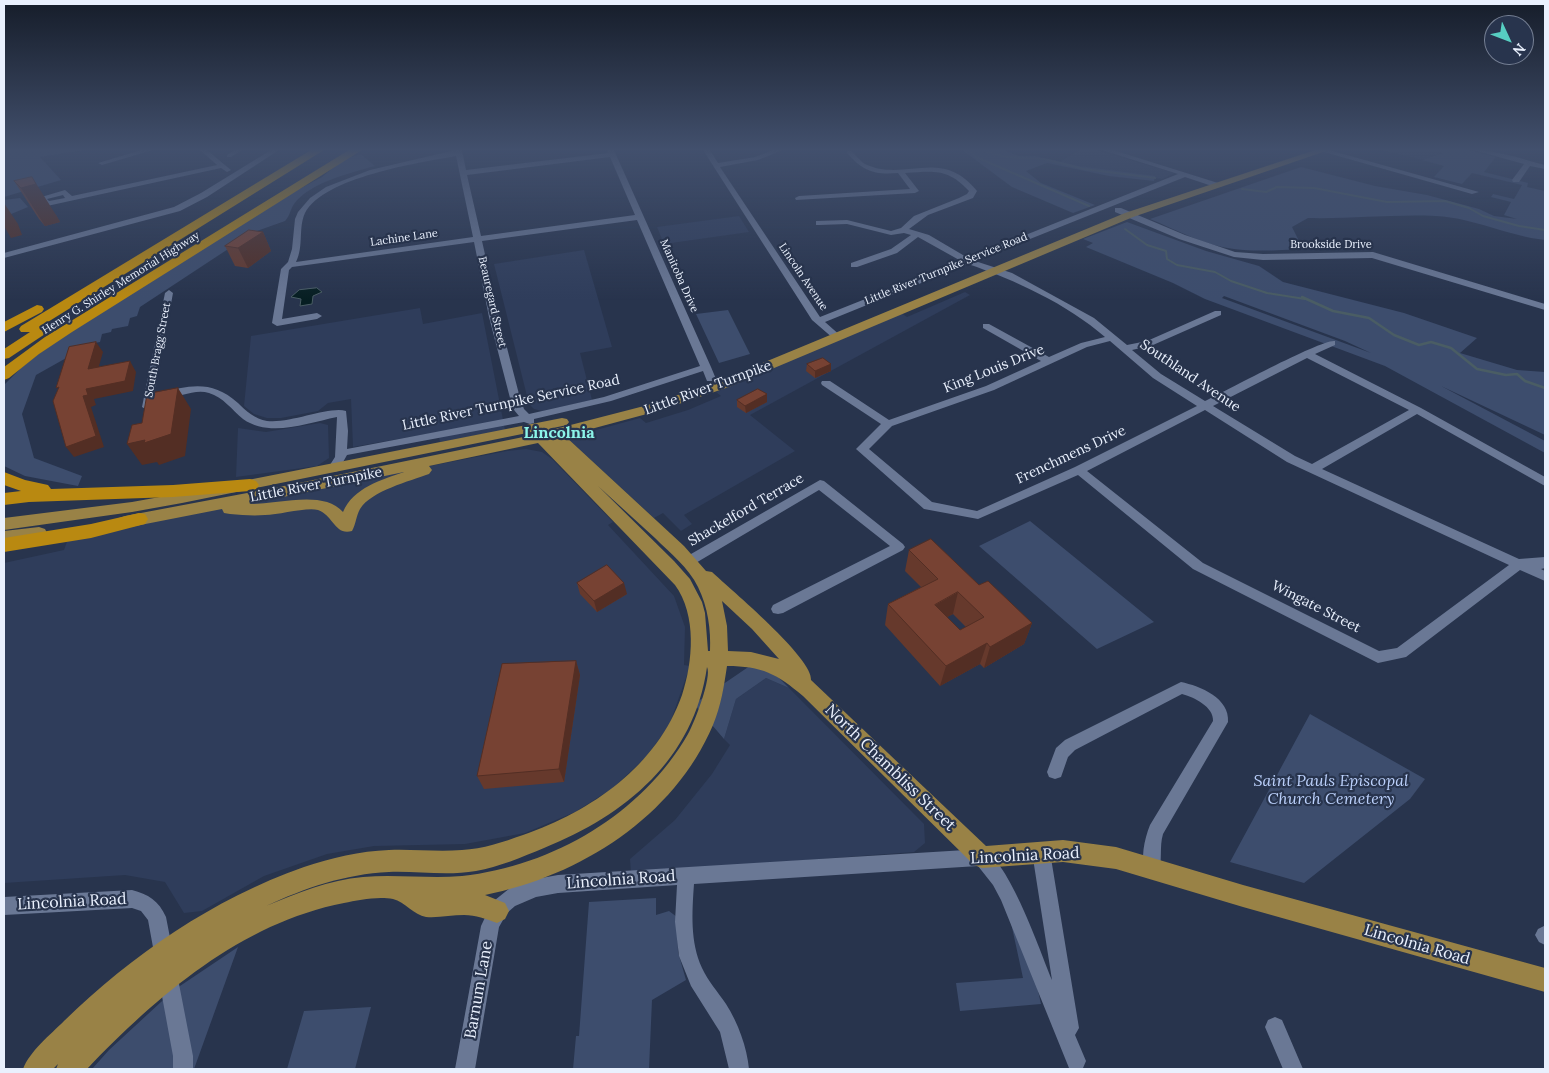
<!DOCTYPE html>
<html>
<head>
<meta charset="utf-8">
<style>
  body { margin:0 }
  #map { position:relative; width:1549px; height:1073px; overflow:hidden; background:#28344d; font-family:Lora,serif }
  canvas { display:block }
  .frame { position:absolute; inset:0; border:5px solid #e9f0fd; pointer-events:none }
  .north { position:absolute; left:1484px; top:15px; width:50px; height:50px; box-sizing:border-box; background:#28344d; border:1px solid #757f93; border-radius:50%; rotate:133deg; font-size:14px; font-weight:700; line-height:20px; text-align:center; color:#e9f0fd }
  .north::after { content:''; display:block; margin:auto; width:18px; height:22px; background:#57cec2; clip-path:polygon(50% 0,100% 100%,50% 72%,0 100%) }
</style>
</head>
<body>
<div id="map">
<canvas width="1549" height="1073"></canvas>
<div class="frame"></div>
<div class="north">N</div>
</div>
<script>
const context = document.querySelector('canvas').getContext('2d');
context.lineJoin = 'round';
function fill(path, color) { context.fillStyle = color; context.fill(path, 'evenodd'); }
function strokePath(path, color, width, dash) { context.strokeStyle = color; context.lineWidth = width; context.lineCap = dash ? 'butt' : 'round'; context.setLineDash(dash || []); context.stroke(path); }
function label(font, color, halo, rows, align = 'center') {
  context.font = font + ' Lora,serif'; context.lineWidth = 4.5; context.setLineDash([]); context.textBaseline = 'middle'; context.strokeStyle = halo; context.fillStyle = color; for (const [text, x, y, turn = 0] of rows) {
    context.save(); context.translate(x, y); context.rotate((+turn || 0) * Math.PI / 180); context.textAlign = isNaN(turn) ? turn : align; if (halo) context.strokeText(text, 0, 0); context.fillText(text, 0, 0); context.restore();
  }
}
const built = new Path2D(`
  M 1080,150 L 1096,150 L 1175,173 L 1162,179 L 1057,163 Z
  M 1382,150 L 1431,150 L 1442,153 L 1422,160 Z
  M 739,216 L 749,232 L 664,244 L 657,227 Z
  M 584,250 L 612,347 L 580,353 L 592,400 L 542,411 L 534,409 L 529,404 L 494,264 Z
  M 965,292 L 970,295 L 750,415 L 795,451 L 684,515 L 692,524 L 681,531 L 663,513 L 654,518 L 567,438 L 640,418 L 646,423 L 688,410 L 721,396 L 716,392 L 898,311 L 907,317 Z
  M 420,308 L 423,324 L 482,313 L 505,430 L 440,442 L 438,432 L 353,447 L 351,399 L 328,403 L 318,411 L 281,418 L 267,418 L 254,414 L 244,406 L 251,336 Z
  M 320,423 L 328,425 L 329,458 L 317,466 L 236,477 L 238,428 L 266,432 Z
  M 526,449 L 542,452 L 552,459 L 613,522 L 608,525 L 674,596 L 685,627 L 684,665 L 690,666 L 669,726 L 645,758 L 613,788 L 575,812 L 525,833 L 465,844 L 374,846 L 327,854 L 264,876 L 202,911 L 184,913 L 165,882 L 125,875 L 4,883 L 4,563 L 64,550 L 69,536 L 507,451 Z
  M 766,678 L 789,688 L 924,824 L 925,843 L 914,852 L 631,873 L 630,859 L 675,820 L 712,774 L 730,745 L 724,739 L 736,699 Z`);
const green = new Path2D(`
  M 10,150 L 85,150 L 40,157 L 61,180 L 4,197 L 4,152 Z
  M 962,150 L 1004,150 L 1019,156 L 1035,156 L 1079,166 L 1155,176 L 1154,181 L 1109,176 L 1047,163 L 1026,171 L 1041,183 L 1095,205 L 1073,213 L 1012,187 Z
  M 1431,150 L 1469,150 L 1496,157 L 1484,172 L 1528,183 L 1527,187 L 1545,191 L 1545,240 C 1508,236 1474,218 1436,216 C 1394,214 1351,219 1308,218 L 1292,227 L 1303,249 C 1280,250 1257,252 1234,249 C 1205,246 1177,230 1150,219 L 1301,167 L 1375,186 L 1427,195 L 1479,209 L 1494,216 L 1517,219 L 1504,215 L 1511,202 L 1491,197 L 1493,194 L 1514,199 L 1522,185 L 1472,173 L 1462,184 L 1434,177 L 1444,166 L 1422,160 L 1442,153 Z
  M 361,154 L 375,166 C 350,173 309,183 294,204 C 290,210 290,216 285,221 L 254,232 L 140,307 L 137,316 L 130,318 L 128,326 L 112,329 L 111,332 L 102,334 L 100,342 L 84,345 L 84,348 L 36,375 L 22,414 L 34,458 L 82,476 L 78,486 L 25,476 L 4,466 L 4,385 L 21,368 L 51,344 L 292,193 L 322,177 L 344,159 Z
  M 20,198 L 28,207 L 4,217 L 4,200 Z
  M 1127,222 L 1206,251 L 1259,266 L 1283,282 L 1404,313 L 1477,338 L 1460,353 L 1517,370 L 1545,372 L 1545,435 L 1441,386 L 1545,441 L 1545,453 L 1385,366 L 1205,299 L 1173,283 L 1086,247 L 1093,243 L 1083,239 ZM 1224,296 L 1345,341 L 1371,353 L 1222,298 Z
  M 728,310 L 750,354 L 719,363 L 696,314 Z
  M 1030,521 L 1154,622 L 1097,649 L 979,546 Z
  M 760,659 L 789,688 L 766,678 L 736,699 L 724,739 L 694,704 Z
  M 1310,714 L 1425,779 L 1410,799 L 1304,883 L 1230,862 Z
  M 656,898 L 656,915 L 669,911 L 677,917 L 678,952 L 686,980 L 652,1000 L 649,1069 L 573,1069 L 576,1036 L 579,1036 L 589,902 Z
  M 1019,907 L 1041,1004 L 960,1011 L 956,983 L 1023,978 L 1008,909 Z
  M 238,947 L 194,1069 L 92,1069 L 109,1050 L 174,990 Z
  M 371,1007 L 355,1069 L 287,1069 L 304,1011 Z`);
const water = new Path2D(`
  M 317,288 L 322,292 L 313,296 L 312,304 L 300,306 L 301,299 L 291,297 L 299,290 Z`);
const streamFar1 = new Path2D(`
  M 970,150 L 976,157 L 1089,206
  M 981,150 L 1006,157 L 1044,159 L 1084,169 L 1155,178
  M 1242,189 L 1266,192 L 1277,187 L 1314,188 L 1387,202 L 1445,201 L 1469,208 L 1483,216 L 1519,226 L 1545,230
  M 1125,229 L 1147,245 L 1166,251 L 1167,259 L 1177,265 L 1215,272 L 1231,281 L 1267,293 L 1305,299`);
const stream = new Path2D(`
  M 1302,297 L 1333,311 L 1369,318 L 1394,335 L 1419,345 L 1431,342 L 1451,348 L 1477,369 L 1506,375 L 1517,374 L 1525,381 L 1545,388`);
const minor = new Path2D(`
  M 141,150 L 153,150 L 102,165 L 98,163 Z
  M 200,150 L 207,150 L 231,170 L 227,172 L 221,168 L 47,206 L 38,198 L 65,190 L 72,196 L 217,165 ZM 63,195 L 65,198 L 49,201 L 47,199 Z
  M 234,150 L 242,150 L 231,157 L 227,157 L 227,155 Z
  M 271,150 L 279,150 L 207,197 L 180,211 L 4,258 L 4,253 L 174,207 L 201,193 Z
  M 455,150 L 462,150 L 466,170 L 608,153 L 607,150 L 614,150 L 711,367 L 716,379 L 715,381 L 707,381 L 703,371 L 611,401 L 534,419 L 534,423 L 530,424 L 524,422 L 347,455 L 338,471 L 334,472 L 328,468 L 335,457 L 337,417 C 307,423 270,438 243,419 C 232,410 223,397 209,393 C 192,388 175,401 159,397 L 158,395 L 159,393 C 191,385 212,380 238,403 C 246,411 255,419 267,421 C 290,424 329,406 346,411 L 348,431 L 347,449 L 519,416 L 514,410 L 510,398 L 489,317 L 474,242 L 292,267 L 289,270 L 282,319 L 317,313 L 322,316 L 317,319 L 277,326 L 272,323 L 281,269 L 288,262 L 292,249 L 295,219 L 298,212 L 310,198 L 326,187 L 370,170 ZM 456,156 L 473,237 L 296,262 C 304,246 298,228 305,213 C 324,177 418,163 456,156 ZM 610,157 L 635,215 L 481,236 L 467,175 ZM 637,220 L 700,366 L 604,397 L 529,414 L 524,409 L 520,398 L 499,317 L 482,241 Z
  M 703,150 L 710,150 L 718,163 L 755,157 L 773,150 L 783,150 L 758,160 L 720,167 L 820,317 L 961,261 L 918,237 L 897,253 L 857,267 L 851,267 L 851,263 L 891,249 L 911,235 L 904,233 L 891,235 L 847,224 L 819,225 L 816,225 L 816,221 L 847,220 L 891,231 L 901,228 L 914,216 L 959,198 L 967,194 L 969,191 C 948,168 934,171 905,173 L 919,191 L 915,193 L 796,200 L 795,198 L 799,196 L 910,189 L 898,173 C 874,175 863,171 847,153 L 847,151 L 851,151 C 856,155 860,161 865,164 C 905,183 941,146 977,191 L 973,198 L 928,215 L 909,229 L 929,235 L 968,258 L 1178,174 L 1102,150 L 1113,150 L 1218,183 L 1219,185 L 1215,187 L 1185,177 L 975,261 L 1012,273 L 1094,318 L 1127,345 L 1147,341 L 1215,311 L 1221,311 L 1221,315 L 1153,345 L 1132,350 L 1161,374 L 1205,401 C 1224,392 1323,338 1335,341 L 1335,345 L 1315,354 L 1421,408 L 1545,477 L 1545,486 L 1417,414 L 1322,469 L 1519,559 L 1545,557 L 1545,568 L 1541,569 L 1545,571 L 1545,581 L 1520,570 L 1406,657 L 1378,663 L 1193,569 L 1078,475 L 978,519 L 924,509 L 856,449 L 881,424 L 822,385 L 821,383 L 822,381 L 830,381 L 889,420 L 986,386 L 1041,361 L 983,328 L 983,324 L 989,324 L 1049,357 L 1081,343 L 1105,337 C 1067,304 1015,280 968,264 L 825,322 L 842,337 L 837,340 L 834,339 L 812,320 ZM 1110,341 L 1153,378 L 1197,406 L 1075,467 L 977,511 L 932,502 L 869,449 L 892,426 L 994,390 L 1087,347 ZM 1307,358 L 1409,410 L 1312,464 L 1295,456 L 1213,406 ZM 1205,410 L 1287,462 L 1509,565 L 1397,648 L 1379,651 L 1203,563 L 1087,471 Z
  M 1317,150 L 1329,150 L 1479,192 L 1472,194 Z
  M 1473,150 C 1497,150 1522,159 1545,165 L 1545,169 L 1530,166 L 1519,182 L 1513,182 L 1512,180 L 1524,164 Z
  M 1115,208 L 1121,208 L 1185,235 L 1235,252 L 1263,254 L 1373,252 L 1545,304 L 1545,310 L 1372,258 L 1263,260 L 1234,257 L 1179,239 L 1115,212 Z
  M 169,290 L 173,293 L 152,407 L 147,410 L 142,407 L 165,293 Z
  M 820,480 L 824,481 L 903,544 L 905,547 L 903,550 L 783,613 L 778,614 L 773,613 L 771,609 L 773,605 L 890,546 L 819,490 L 694,564 L 684,564 L 683,561 L 684,558 Z
  M 1181,682 C 1200,686 1230,698 1228,722 L 1163,834 C 1159,847 1163,862 1158,874 L 1152,877 L 1146,874 C 1140,859 1144,840 1150,825 L 1213,721 C 1214,707 1194,697 1182,694 L 1075,750 L 1068,757 L 1061,777 L 1055,779 L 1049,777 L 1047,772 L 1056,748 L 1065,740 Z
  M 1041,844 L 1047,846 L 1050,852 L 1079,1028 L 1075,1035 L 1086,1061 L 1083,1068 L 1069,1068 L 1001,900 L 993,885 L 978,866 L 694,884 C 692,912 690,942 702,968 C 708,981 718,992 726,1004 C 738,1023 747,1047 749,1069 L 729,1069 L 720,1032 L 691,986 L 679,956 L 675,922 L 677,885 L 558,893 L 536,897 L 515,906 L 507,913 L 499,927 L 475,1069 L 455,1069 L 481,926 L 489,909 L 495,900 L 510,888 L 536,879 L 558,875 L 982,849 C 1009,860 1040,951 1052,980 L 1032,852 L 1035,846 Z
  M 132,890 C 148,894 159,901 166,917 L 193,1056 L 193,1069 L 173,1069 L 173,1056 L 148,920 L 141,911 L 132,908 L 4,915 L 4,897 Z
  M 1544,926 L 1545,926 L 1545,945 L 1539,942 L 1535,935 L 1538,929 Z
  M 1275,1017 L 1282,1020 L 1303,1069 L 1283,1069 L 1265,1027 L 1268,1020 Z`);
const major = new Path2D(`
  M 1315,150 L 1329,150 L 1133,217 L 729,387 L 658,411 L 565,436 L 684,546 L 706,571 L 712,572 C 730,589 814,659 811,680 L 986,846 L 1063,840 L 1116,847 L 1243,885 L 1545,968 L 1545,992 L 1243,907 L 1116,869 L 1063,862 L 982,868 L 974,865 L 803,696 C 777,674 762,666 727,666 C 724,686 721,706 713,725 C 674,817 580,876 485,895 L 505,903 L 509,911 L 505,919 L 497,923 C 486,919 476,915 464,915 C 452,915 439,918 426,917 C 414,915 405,902 393,899 C 378,896 358,900 344,903 C 241,923 157,996 87,1069 L 56,1069 L 58,1064 L 53,1069 L 23,1069 C 30,1051 50,1035 64,1021 C 132,955 213,899 304,867 C 331,858 360,851 389,850 C 413,849 437,852 462,850 C 483,849 503,842 523,835 C 592,811 657,766 682,695 C 693,662 697,615 675,585 L 538,443 L 429,466 L 432,470 L 429,474 C 410,481 371,491 360,509 C 356,516 356,524 352,531 C 335,536 333,515 318,510 C 306,507 279,515 265,515 C 253,516 242,515 230,514 L 224,513 L 222,509 L 125,528 L 119,526 L 117,522 L 119,518 L 125,516 L 279,487 L 533,435 L 532,432 L 182,503 L 132,512 L 4,530 L 4,518 L 132,502 L 182,493 L 562,418 L 567,419 L 569,422 L 567,425 L 553,428 L 555,429 L 648,405 L 719,381 L 1125,213 ZM 404,472 C 381,480 353,488 343,512 C 323,489 276,505 249,504 ZM 598,486 C 617,503 636,521 655,538 C 670,553 689,568 698,587 C 708,607 711,630 710,651 L 708,651 L 705,613 L 702,602 L 690,579 L 674,561 ZM 722,601 L 752,629 L 779,659 L 751,652 L 728,651 L 727,626 ZM 707,667 C 712,677 695,721 688,734 C 642,814 553,866 462,876 C 429,879 396,874 363,877 C 329,880 297,893 266,906 C 305,888 345,874 389,872 C 418,871 447,876 476,871 C 499,867 522,857 544,848 C 626,815 694,759 707,667 Z
  M 39,527 L 45,529 L 47,533 L 45,537 L 4,543 L 4,531 Z`);
const highway = new Path2D(`
  M 311,150 L 324,150 L 43,325 L 52,325 L 54,328 L 9,358 L 4,359 L 4,349 L 30,332 L 21,332 L 19,329 L 21,326 Z
  M 349,150 L 362,150 L 72,332 L 39,354 L 9,378 L 4,380 L 4,367 L 45,337 Z
  M 37,305 L 42,306 L 44,309 L 42,312 L 4,332 L 4,322 Z
  M 4,472 L 25,480 L 48,485 L 51,489 L 173,485 L 250,479 L 256,481 L 259,485 L 256,489 L 250,491 L 173,497 L 29,502 L 4,505 L 4,493 L 21,491 L 4,485 Z
  M 139,513 L 145,514 L 148,519 L 145,524 L 91,538 L 4,552 L 4,538 L 91,524 Z`);
const wall = new Path2D(`
  M 14,181 L 56,215 L 60,222 L 45,226 L 39,219 Z
  M 263,232 L 271,251 L 248,268 L 235,266 L 225,246 Z
  M 807,364 L 831,364 L 831,371 L 815,378 L 806,371 Z
  M 767,394 L 767,402 L 746,413 L 737,407 L 737,400 Z
  M 909,550 L 979,585 L 1032,623 L 1024,644 L 984,668 L 980,664 L 940,686 L 885,625 L 888,604 L 921,587 L 905,571 ZM 953,614 L 966,627 L 960,630 L 947,617 Z
  M 577,583 L 627,594 L 597,612 L 580,594 Z
  M 576,661 L 580,675 L 564,782 L 484,789 L 477,776 Z`);
const shadedWall = new Path2D(`
  M 32,177 L 56,215 L 60,222 L 45,226 L 21,188 Z
  M 4,203 L 18,224 L 22,235 L 11,238 L 4,226 Z
  M 263,232 L 271,251 L 248,268 L 238,248 Z
  M 96,342 L 103,352 L 95,380 L 88,369 Z
  M 130,361 L 136,372 L 133,391 L 94,399 L 96,405 L 91,407 L 104,447 L 74,457 L 66,447 L 86,389 Z
  M 831,364 L 831,371 L 815,378 L 815,371 Z
  M 178,388 L 191,409 L 185,456 L 159,465 L 157,462 L 142,465 L 127,444 L 145,440 Z
  M 767,394 L 767,402 L 746,413 L 745,406 Z
  M 624,583 L 627,594 L 597,612 L 594,601 Z
  M 958,592 L 953,614 L 930,626 L 935,605 Z
  M 1032,623 L 1024,644 L 984,668 L 990,647 Z
  M 987,643 L 980,664 L 940,686 L 946,666 Z
  M 576,661 L 580,675 L 564,782 L 559,769 Z`);
const building = new Path2D(`
  M 32,177 L 36,184 L 21,188 L 14,181 Z
  M 249,230 L 263,232 L 238,248 L 225,246 Z
  M 96,342 L 88,369 L 130,361 L 125,381 L 86,389 L 88,395 L 83,396 L 96,436 L 66,447 L 53,401 L 59,387 L 56,388 L 69,347 Z
  M 823,358 L 831,364 L 815,371 L 807,364 Z
  M 178,388 L 171,434 L 144,443 L 145,440 L 127,444 L 132,425 L 142,423 L 147,394 Z
  M 758,389 L 767,394 L 745,406 L 737,400 Z
  M 931,539 L 979,585 L 988,581 L 1032,623 L 990,647 L 987,643 L 946,666 L 888,604 L 938,579 L 909,550 ZM 958,592 L 984,617 L 960,630 L 935,605 Z
  M 607,565 L 624,583 L 594,601 L 577,583 Z
  M 576,661 L 559,769 L 477,776 L 502,664 Z`);
const farStreetnames = [
  ["Lachine Lane",404,238,-8],
  ["Brookside Drive",1331,245],
  ["Little River Turnpike Service Road",946,269,-22],
  ["Manitoba Drive",679,276,66],
  ["Lincoln Avenue",803,277,56],
  ["Henry G. Shirley Memorial Highway",121,283,-32],
  ["Beauregard Street",492,302,77],
  ["South Bragg Street",158,350,-79]
];
const streetNames = [
  ["King Louis Drive",994,369,-22],
  ["Southland Avenue",1190,376,34],
  ["Little River Turnpike",708,388,-20],
  ["Little River Turnpike Service Road",511,403,-12],
  ["Frenchmens Drive",1071,455,-25],
  ["Little River Turnpike",316,485,-11],
  ["Shackelford Terrace",746,510,-30],
  ["Wingate Street",1316,607,27]
];
const quarterNames = [
  ["Lincolnia",559,433]
];
const nearStreetnames = [
  ["North Chambliss Street",890,768,44],
  ["Lincolnia Road",1025,856,-3],
  ["Lincolnia Road",621,880,-4],
  ["Lincolnia Road",72,902,-3],
  ["Lincolnia Road",1417,945,16],
  ["Barnum Lane",479,990,-80]
];
const nearParknames = [
  ["Saint Pauls Episcopal",1331,781],
  ["Church Cemetery",1331,799]
];
fill(built, '#2f3d5b');
fill(green, '#3d4d6d');
fill(water, '#061e22');
strokePath(water, '#4a5d64', 1);
strokePath(streamFar1, '#4a5d64', 2);
strokePath(stream, '#4a5d64', 2.5);
fill(minor, '#6a7895');
fill(major, '#998246');
fill(highway, '#b98911');
fill(wall, '#66392c');
fill(shadedWall, '#532e24');
fill(building, '#774233');
strokePath(building, '#532e24', 1);
const sky = context.createLinearGradient(0, 0, 0, 300);
sky.addColorStop(0, '#161d2a');
sky.addColorStop(0.5, '#42506d');
sky.addColorStop(1, '#42506d00');
context.fillStyle = sky;
context.fillRect(0, 0, 1549, 300);
label('11px', '#e9f0fd', '#28344d', farStreetnames);
label('14px', '#e9f0fd', '#28344d', streetNames);
label('bold 16px', '#8cf5e9', '#28344d', quarterNames);
label('16px', '#e9f0fd', '#28344d', nearStreetnames);
label('italic 16px', '#bcd1fc', '#28344d', nearParknames);
</script>
</body>
</html>
